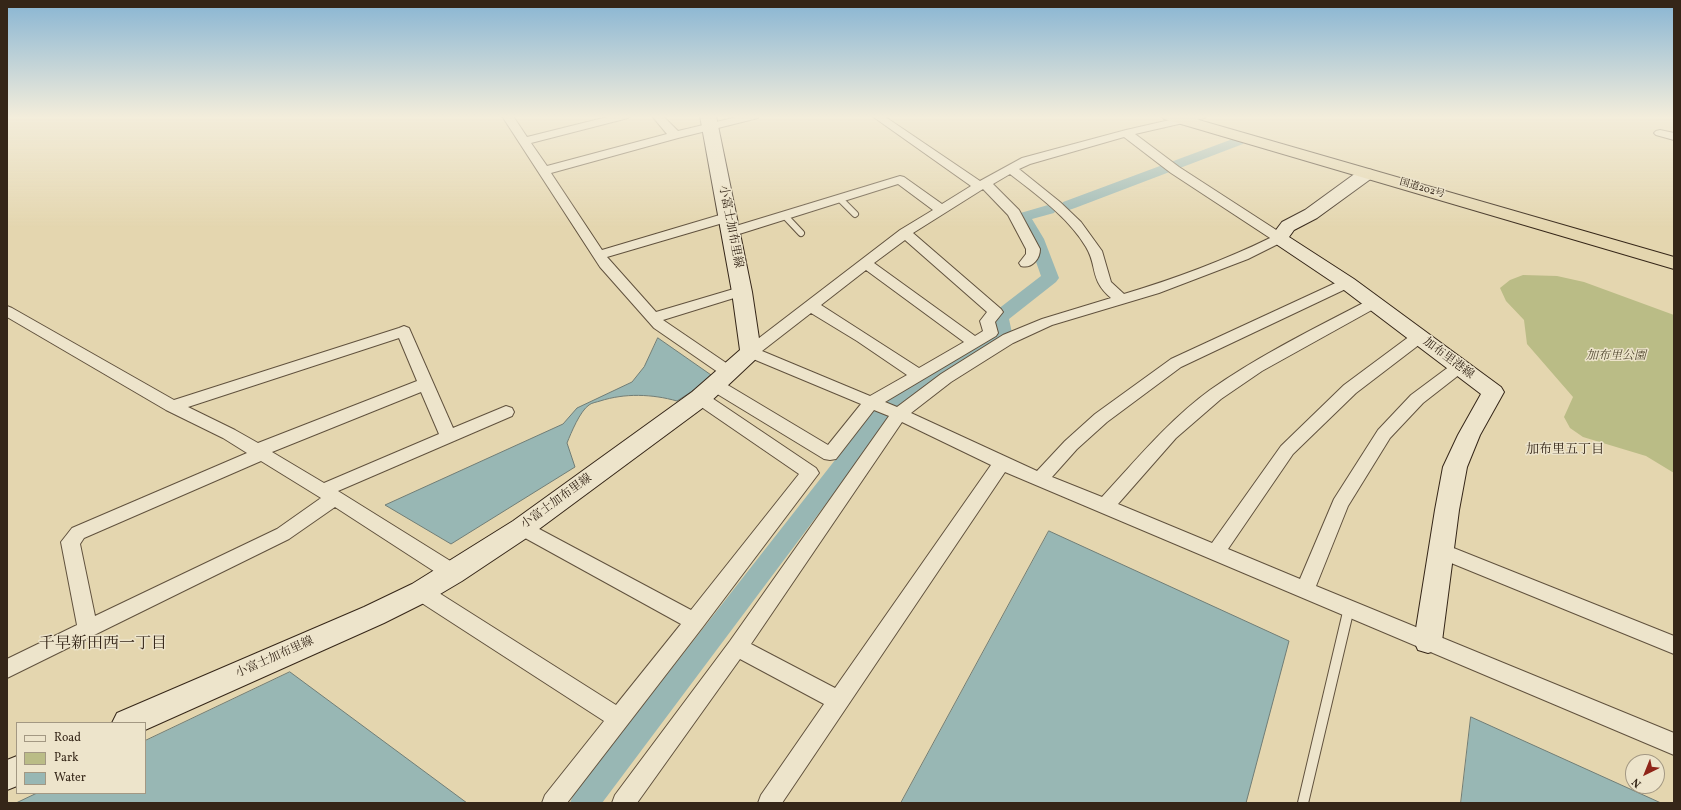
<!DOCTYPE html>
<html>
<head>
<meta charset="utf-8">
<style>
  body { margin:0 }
  #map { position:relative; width:1681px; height:810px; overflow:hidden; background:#e4d6af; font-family:Vollkorn,serif }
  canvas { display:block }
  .frame { position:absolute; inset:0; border:8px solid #352618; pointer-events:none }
  .legend { position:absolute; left:16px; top:722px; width:130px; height:72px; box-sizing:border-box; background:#ede4cb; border:1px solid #a39883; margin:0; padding:5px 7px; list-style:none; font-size:12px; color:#352618 }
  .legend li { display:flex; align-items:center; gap:8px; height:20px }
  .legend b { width:20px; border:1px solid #a39883 }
  .north { position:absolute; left:1625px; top:754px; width:40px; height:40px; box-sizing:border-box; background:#ede4cb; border:1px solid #a39883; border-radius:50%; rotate:223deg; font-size:11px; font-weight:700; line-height:16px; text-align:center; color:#352618 }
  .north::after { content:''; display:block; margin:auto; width:14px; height:18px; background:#8f2418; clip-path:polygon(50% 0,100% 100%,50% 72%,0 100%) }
</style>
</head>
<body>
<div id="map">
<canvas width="1681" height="810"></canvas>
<div class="frame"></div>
<ul class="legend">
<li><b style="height:5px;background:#ede4cb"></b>Road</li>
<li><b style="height:11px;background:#babc86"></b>Park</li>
<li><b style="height:11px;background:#98b7b4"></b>Water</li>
</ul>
<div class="north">N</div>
</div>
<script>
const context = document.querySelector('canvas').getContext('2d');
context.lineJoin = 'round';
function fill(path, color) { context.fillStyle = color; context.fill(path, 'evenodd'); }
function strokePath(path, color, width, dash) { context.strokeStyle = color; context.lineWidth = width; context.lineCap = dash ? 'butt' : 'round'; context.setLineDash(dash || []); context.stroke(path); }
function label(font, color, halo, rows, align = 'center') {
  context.font = font + ' Vollkorn,"Noto Serif JP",serif'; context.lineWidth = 3; context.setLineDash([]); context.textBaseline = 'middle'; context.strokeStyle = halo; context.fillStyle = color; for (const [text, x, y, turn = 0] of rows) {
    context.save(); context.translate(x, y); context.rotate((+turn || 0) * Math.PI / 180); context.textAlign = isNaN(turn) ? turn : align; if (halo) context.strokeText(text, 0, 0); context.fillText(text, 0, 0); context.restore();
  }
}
const green = new Path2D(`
  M 1523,275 L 1557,276 L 1584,282 L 1674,315 L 1674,473 L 1646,456 L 1583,437 L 1570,428 L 1564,417 L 1573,397 L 1527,344 L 1524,320 L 1506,301 L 1500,288 L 1510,280 Z`);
const water = new Path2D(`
  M 658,338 L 714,377 L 677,401 C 652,394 625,393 600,401 C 597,402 591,403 589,405 C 580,411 571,433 567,443 L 575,467 L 451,544 L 385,505 L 563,424 L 577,408 L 632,382 L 644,367 Z
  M 1049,531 L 1289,641 L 1246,803 L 901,803 Z
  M 290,672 L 467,803 L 16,803 L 37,793 L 145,793 L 145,741 Z
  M 1471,717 L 1661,803 L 1461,803 Z`);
const canal = new Path2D(`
  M 1238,137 L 1243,138 L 1245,141 L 1243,144 L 1075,208 L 1069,210 L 1063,208 L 1061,205 L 1063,202 Z
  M 1048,205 L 1054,207 L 1056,210 L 1054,213 L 1032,219 L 1044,239 L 1059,278 L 1056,282 L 1009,319 L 1012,333 L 1010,337 L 900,405 L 602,803 L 570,803 L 574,793 L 886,395 L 993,331 L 990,317 L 993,313 L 1041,276 L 1028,239 L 1015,217 L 1017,214 Z`);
const serviceFar1 = new Path2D(`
  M 840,199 L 855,214
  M 785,216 L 801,233`);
const service = new Path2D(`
  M 1303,803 L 1349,608`);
const minor = new Path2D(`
  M 502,116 L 513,116 L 527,137 L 611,116 L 630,116 L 628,118 L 531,143 L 547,166 L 667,134 L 652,116 L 663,116 L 678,131 L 741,116 L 759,116 L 758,118 L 678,138 L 551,173 L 602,250 L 723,214 L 733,214 L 734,217 L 733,220 L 607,257 L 656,312 L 737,288 L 742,287 L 747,288 L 749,291 L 747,294 L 663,320 L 735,369 L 738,373 L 735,377 L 730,378 L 725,377 L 654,328 L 600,267 Z
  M 872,116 L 884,116 L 980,181 L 1022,158 L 1126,130 L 1187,116 L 1206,116 L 1205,118 L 1135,134 L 1179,167 L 1284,235 L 1286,238 L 1284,241 L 1248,259 L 1159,293 L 1052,325 L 1013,343 L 951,382 L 911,413 L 1037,471 L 1065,441 L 1095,414 L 1171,359 L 1342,280 L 1347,279 L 1352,280 L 1354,283 L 1352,286 L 1181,367 L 1107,422 L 1077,449 L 1052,477 L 1102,497 C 1136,460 1169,420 1210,390 C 1260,355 1315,328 1369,300 L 1374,298 L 1379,300 L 1381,303 L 1379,306 L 1262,371 L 1221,399 L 1176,438 L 1118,504 L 1212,543 L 1281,446 L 1344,385 L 1414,333 L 1419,332 L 1424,333 L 1426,337 L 1424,341 L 1356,393 L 1293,454 L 1228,549 L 1300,579 L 1334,499 L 1378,430 L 1411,395 L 1454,363 L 1459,362 L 1464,363 L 1467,367 L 1464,371 L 1423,403 L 1390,438 L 1348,506 L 1316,586 L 1674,733 L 1674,755 L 1005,472 L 782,803 L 758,803 L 761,795 L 824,704 L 740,659 L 637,803 L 612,803 L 615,795 L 730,641 L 889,416 L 874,410 L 836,459 L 830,460 L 824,459 L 709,389 L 707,385 L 709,381 L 715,379 L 721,381 L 828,445 L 861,404 L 746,356 L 743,352 L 746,348 L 900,230 L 933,210 L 898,184 L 736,235 L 726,235 L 724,232 L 726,229 L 900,176 L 904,177 L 942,204 L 971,186 ZM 1124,137 L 1171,173 L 1270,238 C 1223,261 1174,279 1124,294 L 1111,282 L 1102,251 L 1081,222 L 1060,202 L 1019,169 L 1030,164 ZM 1010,174 C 1037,195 1068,217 1086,247 C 1098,267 1089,279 1111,298 L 1042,319 L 1003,335 L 941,374 L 897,407 L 885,402 L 996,336 L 998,333 L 995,322 L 1003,312 L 1001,309 L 913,233 L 983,189 L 1008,215 L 1026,249 L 1026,254 L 1019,263 L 1021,266 C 1032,269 1040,259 1040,249 L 1019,210 L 993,184 ZM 905,240 L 987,312 L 980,321 L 983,331 L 975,336 L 874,263 ZM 866,270 L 964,342 L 919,368 L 821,305 ZM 811,313 L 857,341 L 907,375 L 870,396 L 762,351 ZM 902,422 L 991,465 L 835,688 L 751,644 Z
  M 1660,130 L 1674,133 L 1674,140 L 1656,135 L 1654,133 L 1656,131 Z
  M 7,306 L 12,308 L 174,400 L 399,328 L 404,326 L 409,328 L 453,428 L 506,406 L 512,408 L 514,412 L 512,416 L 338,491 L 460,567 L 462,573 L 460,579 L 453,581 L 446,579 L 335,507 L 289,539 L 7,678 L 7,659 L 77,625 L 61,542 L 72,528 L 247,453 L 223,438 L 166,410 L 7,317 ZM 399,338 L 417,381 L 258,443 L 235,430 L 188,407 ZM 421,392 L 439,434 L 324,483 L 272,452 ZM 261,461 L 321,498 L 277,529 L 95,616 L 80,544 L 84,538 Z
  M 700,392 L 706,394 L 816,468 L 819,473 L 702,628 L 567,803 L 542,803 L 545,795 L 604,721 L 414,598 L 411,592 L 414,586 L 421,584 L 428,586 L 616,705 L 681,624 L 516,533 L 513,528 L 516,523 L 522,521 L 528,523 L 691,610 L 799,474 L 694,402 L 692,398 L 694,394 Z
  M 1441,543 L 1674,636 L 1674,654 L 1434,556 L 1432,551 L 1434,546 Z`);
const secondary = new Path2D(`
  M 700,116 L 716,116 L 752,292 L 761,352 L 758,357 L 708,404 L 531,535 L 462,581 L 430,600 L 384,623 L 145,730 L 145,723 L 112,723 L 117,713 L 364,607 L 412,584 L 513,521 L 692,392 L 740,350 L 732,292 Z
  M 1366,169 L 1372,170 L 1374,174 L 1372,178 L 1317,218 L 1294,230 L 1289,237 L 1354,279 L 1501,387 L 1504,392 L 1480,435 L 1467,467 L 1459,510 L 1442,641 L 1438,650 L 1428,653 L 1418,650 L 1414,641 L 1435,510 L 1443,467 L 1458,435 L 1481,394 L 1340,287 L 1273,242 L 1270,238 L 1282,222 L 1305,210 L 1360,170 Z
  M 17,756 L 17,786 L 7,790 L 7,760 Z`);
const trunk = new Path2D(`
  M 1161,116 L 1185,116 L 1674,257 L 1674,269 L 1164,119 Z`);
const farStreetnames = [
  ["国道202号",1422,189,16]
];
const streetNames = [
  ["小富士加布里線",730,227,79],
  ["加布里港線",1448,359,37],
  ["小富士加布里線",557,502,-36],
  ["小富士加布里線",275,658,-24]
];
const parkNames = [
  ["加布里公園",1616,357]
];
const neighbourhoodNames = [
  ["加布里五丁目",1565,451]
];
const nearNeighbourhoodnames = [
  ["千早新田西一丁目",103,645]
];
fill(green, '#babc86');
fill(water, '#98b7b4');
strokePath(water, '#707d76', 1);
fill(canal, '#98b7b4');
strokePath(serviceFar1, '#61523e', 8);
strokePath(service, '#61523e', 12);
strokePath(minor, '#61523e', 2);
strokePath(secondary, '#352618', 2);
strokePath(trunk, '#352618', 2);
strokePath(serviceFar1, '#ede4cb', 6);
strokePath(service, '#ede4cb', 10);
fill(minor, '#ede4cb');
fill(secondary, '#ede4cb');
fill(trunk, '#e4d6af');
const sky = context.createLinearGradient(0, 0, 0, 229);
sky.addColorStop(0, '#88b5d3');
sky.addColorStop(0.51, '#f3eddb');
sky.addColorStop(1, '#f3eddb00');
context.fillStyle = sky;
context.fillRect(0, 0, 1681, 229);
label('10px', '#352618', '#ede4cb', farStreetnames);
label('12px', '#352618', '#ede4cb', streetNames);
label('italic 12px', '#564c34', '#ede4cb', parkNames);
label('13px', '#352618', '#ede4cb', neighbourhoodNames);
label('16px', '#352618', '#ede4cb', nearNeighbourhoodnames);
</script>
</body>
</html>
